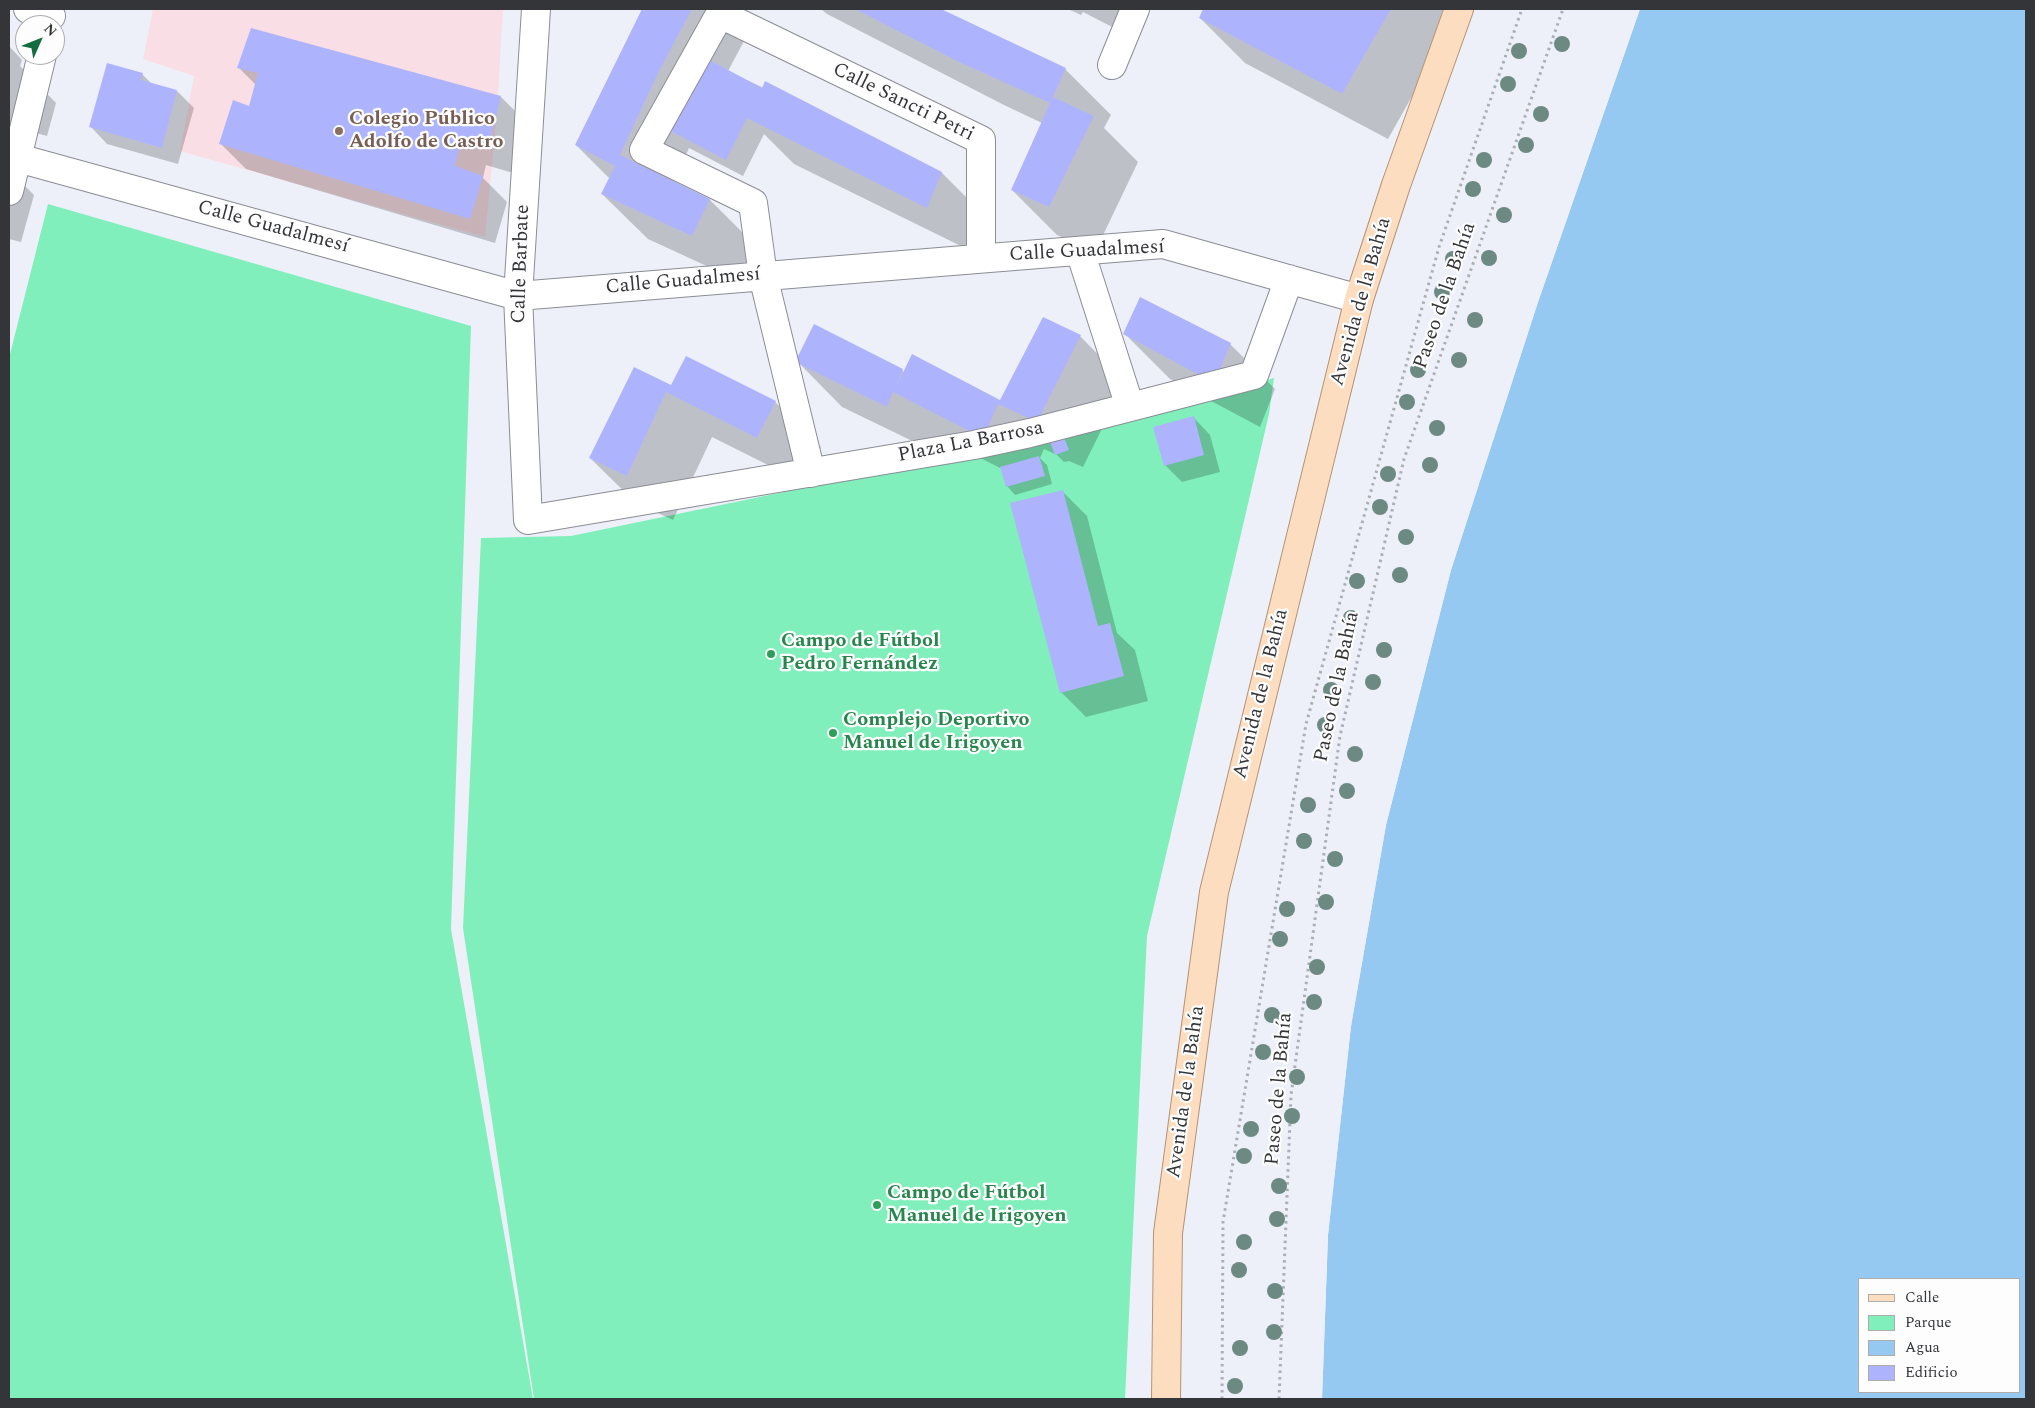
<!DOCTYPE html>
<html>
<head>
<meta charset="utf-8">
<style>
  body { margin:0 }
  #map { position:relative; width:2035px; height:1408px; overflow:hidden; background:#eef0f9; font-family:Spectral,serif }
  canvas { display:block }
  .frame { position:absolute; inset:0; border:10px solid #343538; pointer-events:none }
  .legend { position:absolute; left:1858px; top:1278px; width:162px; height:115px; box-sizing:border-box; background:#fdfdfd; border:1px solid #adadae; margin:0; padding:6px 9px; list-style:none; font-size:15px; color:#343538 }
  .legend li { display:flex; align-items:center; gap:10px; height:25px }
  .legend b { width:25px; border:1px solid #adadae }
  .north { position:absolute; left:15px; top:15px; width:50px; height:50px; box-sizing:border-box; background:#fdfdfd; border:1px solid #adadae; border-radius:50%; rotate:46deg; font-size:14px; font-weight:700; line-height:20px; text-align:center; color:#343538 }
  .north::after { content:''; display:block; margin:auto; width:18px; height:22px; background:#136d40; clip-path:polygon(50% 0,100% 100%,50% 72%,0 100%) }
</style>
</head>
<body>
<div id="map">
<canvas width="2035" height="1408"></canvas>
<div class="frame"></div>
<ul class="legend">
<li><b style="height:6px;background:#fcddbf"></b>Calle</li>
<li><b style="height:14px;background:#81efbb"></b>Parque</li>
<li><b style="height:14px;background:#96c9f1"></b>Agua</li>
<li><b style="height:14px;background:#adb4fd"></b>Edificio</li>
</ul>
<div class="north">N</div>
</div>
<script>
const context = document.querySelector('canvas').getContext('2d');
context.lineJoin = 'round';
function fill(path, color) { context.fillStyle = color; context.fill(path, 'evenodd'); }
function strokePath(path, color, width, dash) { context.strokeStyle = color; context.lineWidth = width; context.lineCap = dash ? 'butt' : 'round'; context.setLineDash(dash || []); context.stroke(path); }
function label(font, color, halo, rows, align = 'center') {
  context.font = font + ' Spectral,serif'; context.lineWidth = 4.5; context.setLineDash([]); context.textBaseline = 'middle'; context.strokeStyle = halo; context.fillStyle = color; for (const [text, x, y, turn = 0] of rows) {
    context.save(); context.translate(x, y); context.rotate((+turn || 0) * Math.PI / 180); context.textAlign = isNaN(turn) ? turn : align; if (halo) context.strokeText(text, 0, 0); context.fillText(text, 0, 0); context.restore();
  }
}
const education = new Path2D(`
  M 153,9 L 503,9 L 497,112 L 485,237 L 180,151 L 194,76 L 143,59 Z`);
const green = new Path2D(`
  M 48,204 L 471,326 L 451,929 L 533,1399 L 9,1399 L 9,358 Z
  M 1274,378 L 1269,414 L 1147,936 L 1125,1399 L 534,1399 L 463,928 L 481,538 L 571,536 L 1045,438 L 1210,397 Z`);
const water = new Path2D(`
  M 1640,9 L 2026,9 L 2026,1399 L 1322,1399 L 1328,1235 L 1351,1026 L 1386,825 L 1451,570 L 1538,302 ZM 1859,1279 L 2019,1279 L 2019,1392 L 1859,1392 Z`);
const pier = new Path2D(`
  M 1637,9 L 1640,9 L 1538,302 L 1451,570 L 1386,825 L 1351,1026 L 1328,1235 L 1322,1399 L 1320,1399 L 1326,1234 L 1349,1026 L 1384,824 L 1449,569 L 1535,302 Z`);
const shadow = new Path2D(`
  M 644,9 L 729,9 L 750,30 L 728,71 L 942,173 L 987,218 L 973,252 L 794,164 L 764,134 L 743,176 L 689,148 L 674,182 L 710,200 L 755,245 L 737,280 L 648,239 L 602,194 L 610,179 L 576,145 Z
  M 821,9 L 938,9 L 1065,69 L 1111,115 L 1104,128 L 1138,162 L 1095,252 L 1057,235 L 1012,190 L 1042,123 L 1004,105 L 827,14 Z
  M 1068,9 L 1135,9 L 1124,33 L 1083,12 L 1081,15 Z
  M 1204,9 L 1447,9 L 1456,18 L 1388,139 L 1245,63 L 1200,18 Z
  M 251,29 L 501,97 L 526,122 L 513,173 L 486,165 L 483,178 L 507,202 L 495,243 L 246,169 L 221,144 L 250,107 L 256,85 L 239,68 Z
  M 9,46 L 22,60 L 20,66 L 56,103 L 47,136 L 10,126 L 9,133 Z
  M 142,74 L 152,84 L 177,91 L 194,108 L 178,164 L 107,144 L 91,127 Z
  M 9,170 L 34,195 L 21,242 L 9,239 Z
  M 1125,334 L 1230,344 L 1275,389 L 1260,427 L 1170,379 Z
  M 1080,336 L 1125,382 L 1083,467 L 1069,461 L 1064,462 L 1057,455 L 1044,449 L 1040,458 L 1047,465 L 1052,484 L 1015,495 L 1007,486 L 1002,469 L 939,437 L 933,451 L 842,407 L 797,361 L 902,370 L 905,373 L 1001,402 Z
  M 671,386 L 775,402 L 821,447 L 802,482 L 712,437 L 673,520 L 636,503 L 590,458 Z
  M 1194,418 L 1210,435 L 1220,472 L 1182,482 L 1165,465 Z
  M 1062,491 L 1087,516 L 1117,633 L 1135,650 L 1148,701 L 1086,717 L 1061,692 Z`);
const building = new Path2D(`
  M 642,9 L 692,9 L 658,73 L 620,155 L 710,199 L 692,236 L 601,194 L 615,166 L 575,145 Z
  M 855,9 L 941,9 L 1066,68 L 1053,97 L 1094,116 L 1049,207 L 1011,190 L 1050,103 L 957,61 Z
  M 1203,9 L 1391,9 L 1342,94 L 1199,18 Z
  M 251,28 L 501,96 L 488,149 L 461,141 L 455,166 L 483,176 L 470,219 L 219,144 L 233,100 L 249,106 L 258,73 L 237,68 Z
  M 702,56 L 762,88 L 765,81 L 942,172 L 927,208 L 747,118 L 726,160 L 663,127 Z
  M 107,63 L 143,73 L 141,80 L 177,90 L 162,148 L 89,127 Z
  M 1140,297 L 1231,343 L 1214,383 L 1123,334 Z
  M 1043,317 L 1081,335 L 1037,422 L 998,404 L 983,438 L 893,392 L 887,407 L 795,362 L 814,324 L 903,369 L 896,387 L 912,354 L 1000,400 Z
  M 686,356 L 776,401 L 757,438 L 666,392 L 627,476 L 589,458 L 634,367 L 671,385 Z
  M 1194,416 L 1204,455 L 1164,466 L 1153,427 Z
  M 1064,437 L 1069,450 L 1055,455 L 1050,442 Z
  M 1039,456 L 1045,476 L 1006,487 L 1000,467 Z
  M 1063,490 L 1098,626 L 1110,623 L 1124,676 L 1060,693 L 1010,503 Z`);
const path = new Path2D(`
  M 1222,1399 L 1223,1222 L 1306,724 L 1439,247 L 1522,9
  M 1279,1399 L 1291,1095 L 1340,736 L 1404,459 L 1563,9`);
const minor = new Path2D(`
  M 28,9 L 51,16
  M 536,9 L 518,296 L 528,520 L 974,445 L 1030,433 L 1254,375 L 1289,279
  M 723,9 L 720,14 L 981,140 L 981,258
  M 720,14 L 644,150 L 753,203 L 763,276 L 811,473
  M 1112,65 L 1135,9
  M 18,158 L 518,296 L 1163,244 L 1359,299
  M 9,191 L 42,55
  M 1080,251 L 1130,407`);
const major = new Path2D(`
  M 1166,1399 L 1168,1233 L 1214,892 L 1359,299 L 1396,185 L 1459,9`);
const trees = [
  [1562,44],
  [1519,51],
  [1508,84],
  [1541,114],
  [1526,145],
  [1484,160],
  [1473,189],
  [1504,215],
  [1489,258],
  [1453,259],
  [1442,292],
  [1475,320],
  [1459,360],
  [1418,370],
  [1407,402],
  [1437,428],
  [1430,465],
  [1388,474],
  [1380,507],
  [1406,537],
  [1400,575],
  [1357,581],
  [1351,618],
  [1384,650],
  [1373,682],
  [1331,690],
  [1325,725],
  [1355,754],
  [1347,791],
  [1308,805],
  [1304,841],
  [1335,859],
  [1326,902],
  [1287,909],
  [1280,939],
  [1317,967],
  [1314,1002],
  [1272,1015],
  [1263,1052],
  [1297,1077],
  [1292,1116],
  [1251,1129],
  [1244,1156],
  [1279,1186],
  [1277,1219],
  [1244,1242],
  [1239,1270],
  [1275,1291],
  [1274,1332],
  [1240,1348],
  [1235,1386]
];
const markers = [
  [339,131,5,"#8d6e63"],
  [771,654,5,"#2e9e5b"],
  [833,733,5,"#2e9e5b"],
  [877,1205,5,"#2e9e5b"]
];
const streetNames = [
  ["Calle Sancti Petri",903,103,26],
  ["Calle Guadalmesí",273,228,15],
  ["Calle Guadalmesí",1087,252,-3],
  ["Calle Barbate",522,264,-88],
  ["Calle Guadalmesí",683,282,-5],
  ["Paseo de la Bahía",1446,296,-71],
  ["Avenida de la Bahía",1362,302,-74],
  ["Plaza La Barrosa",971,443,-11],
  ["Paseo de la Bahía",1338,687,-78],
  ["Avenida de la Bahía",1262,694,-76],
  ["Paseo de la Bahía",1280,1089,-85],
  ["Avenida de la Bahía",1187,1092,-82]
];
const educationNames = [
  ["Colegio Público",349,120],
  ["Adolfo de Castro",349,143]
];
const leisureNames = [
  ["Campo de Fútbol",781,642],
  ["Pedro Fernández",781,665],
  ["Complejo Deportivo",843,721],
  ["Manuel de Irigoyen",843,744],
  ["Campo de Fútbol",887,1194],
  ["Manuel de Irigoyen",887,1217]
];
fill(education, '#f9dfe5');
fill(green, '#81efbb');
fill(water, '#96c9f1');
fill(pier, '#eef0f9');
fill(shadow, '#0003');
fill(building, '#adb4fd');
strokePath(minor, '#8b8d95', 30);
strokePath(major, '#b59374', 30);
strokePath(path, '#acaeb5', 3, [2.5, 4]);
strokePath(minor, '#fff', 28);
strokePath(major, '#fcddbf', 28);
context.fillStyle = '#6c8982';
for (const [x, y] of trees) { context.beginPath(); context.arc(x, y, 8, 0, 2 * Math.PI); context.fill(); }
for (const [x, y, r, color] of markers) { const dot = new Path2D(); dot.arc(x, y, r, 0, 2 * Math.PI); context.fillStyle = color; context.fill(dot); strokePath(dot, '#fdfdfd', 2); }
label('20px', '#343538', '#fdfdfd', streetNames);
label('bold 20px', '#785e54', '#fdfdfd', educationNames, 'left');
label('bold 20px', '#27864d', '#fdfdfd', leisureNames, 'left');
</script>
</body>
</html>
